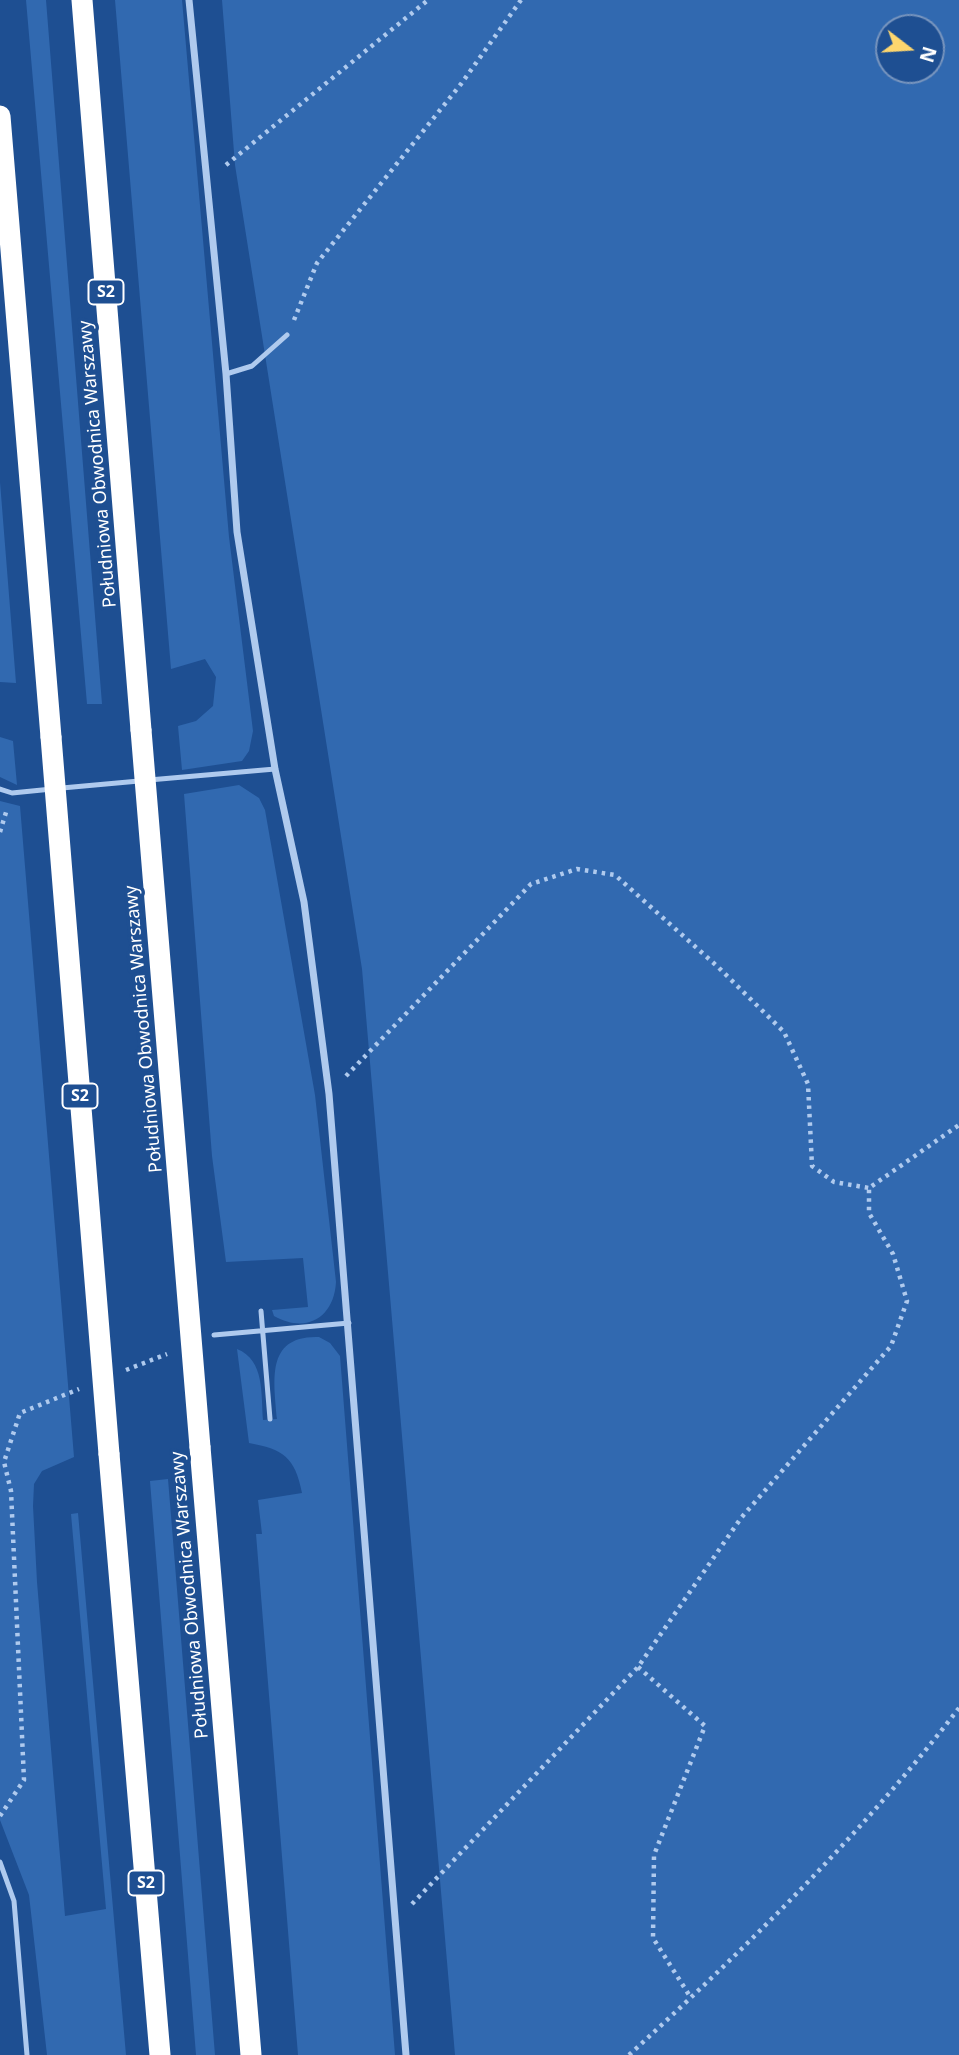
<!DOCTYPE html>
<html>
<head>
<meta charset="utf-8">
<style>
  body { margin:0 }
  #map { position:relative; width:959px; height:2055px; overflow:hidden; background:#1e4f92; font-family:"Noto Sans",sans-serif }
  canvas { display:block }
  .north { position:absolute; left:875px; top:14px; width:70px; height:70px; box-sizing:border-box; background:#1e4f92; border:2px solid #7895be; border-radius:50%; rotate:107deg; font-size:19px; font-weight:700; line-height:28px; text-align:center; color:#fff }
  .north::after { content:''; display:block; margin:auto; width:24px; height:32px; background:#fdd66e; clip-path:polygon(50% 0,100% 100%,50% 72%,0 100%) }
</style>
</head>
<body>
<div id="map">
<canvas width="959" height="2055"></canvas>
<div class="north">N</div>
</div>
<script>
const context = document.querySelector('canvas').getContext('2d');
context.lineJoin = 'round';
function fill(path, color) { context.fillStyle = color; context.fill(path, 'evenodd'); }
function strokePath(path, color, width, dash) { context.strokeStyle = color; context.lineWidth = width; context.lineCap = dash ? 'butt' : 'round'; context.setLineDash(dash || []); context.stroke(path); }
function label(font, color, halo, rows, align = 'center') {
  context.font = font + ' "Noto Sans",sans-serif'; context.lineWidth = 7; context.setLineDash([]); context.textBaseline = 'middle'; context.strokeStyle = halo; context.fillStyle = color; for (const [text, x, y, turn = 0] of rows) {
    context.save(); context.translate(x, y); context.rotate((+turn || 0) * Math.PI / 180); context.textAlign = isNaN(turn) ? turn : align; if (halo) context.strokeText(text, 0, 0); context.fillText(text, 0, 0); context.restore();
  }
}
const green = new Path2D(`
  M 26,0 L 46,0 L 102,704 L 87,704 Z
  M 115,0 L 182,0 L 229,537 L 253,731 L 249,751 L 242,761 L 182,770 L 178,726 L 196,721 L 213,706 L 216,677 L 205,659 L 171,669 Z
  M 222,0 L 959,0 L 959,2055 L 455,2055 L 362,969 L 235,165 ZM 889,28 L 931,28 L 931,70 L 889,70 Z
  M 0,482 L 16,683 L 0,682 Z
  M 0,737 L 13,741 L 17,785 L 0,777 Z
  M 239,785 L 259,798 L 265,810 L 315,1095 L 336,1282 C 334,1318 306,1334 274,1316 L 272,1310 L 308,1307 L 303,1258 L 226,1262 L 212,1156 L 184,794 Z
  M 0,801 L 20,806 L 74,1457 L 42,1471 L 34,1484 L 33,1506 L 37,1582 L 65,1916 L 106,1909 L 71,1514 L 78,1513 L 126,2055 L 47,2055 L 29,1895 L 0,1820 Z
  M 319,1337 L 330,1343 L 340,1356 L 395,2055 L 298,2055 L 256,1534 L 262,1534 L 258,1500 L 302,1493 C 295,1457 283,1449 249,1443 L 237,1349 C 265,1360 261,1395 263,1420 L 277,1419 C 274,1381 265,1335 319,1337 Z
  M 168,1479 L 215,2055 L 196,2055 L 150,1481 Z`);
const path = new Path2D(`
  M 226,165 L 428,0
  M 294,320 L 317,263 L 461,84 L 521,0
  M 0,832 L 7,809
  M 346,1076 L 531,884 L 577,869 L 615,875 L 718,967 L 784,1032 L 808,1084 L 812,1166 L 834,1182 L 869,1188
  M 126,1370 L 167,1354
  M 638,1667 L 705,1726 L 654,1855 L 653,1938 L 691,1998
  M 0,1816 L 24,1780 L 11,1491 L 4,1462 L 20,1413 L 79,1389
  M 412,1904 L 638,1667 L 741,1518 L 891,1346 L 907,1301 L 893,1254 L 869,1213 L 869,1188 L 959,1125
  M 629,2055 C 746,1948 862,1834 959,1708`);
const lane = new Path2D(`
  M 226,374 L 252,366 L 287,335
  M 149,780 L 275,769
  M 62,788 L 139,781
  M 0,789 L 12,793 L 52,789
  M 261,1311 L 270,1419
  M 214,1335 L 349,1323
  M 0,1862 L 14,1901 L 27,2055`);
const street = new Path2D(`
  M 189,0 L 226,374 L 237,532 L 275,769 L 304,902 L 329,1094 L 406,2055`);
const highway = new Path2D(`
  M 82,0 L 141,730
  M 0,116 L 51,737
  M 200,1447 L 251,2055
  M 109,1454 L 160,2055`);
const highwayBridge = new Path2D(`
  M 141,730 L 200,1447
  M 51,737 L 109,1454`);
const shields = [
  [106,292,35],
  [80,1096,35],
  [146,1883,35]
];
const shieldNames = [
  ["S2",106,292],
  ["S2",80,1096],
  ["S2",146,1883]
];
const streetNames = [
  ["Południowa Obwodnica Warszawy",98,464,-95],
  ["Południowa Obwodnica Warszawy",144,1029,-95],
  ["Południowa Obwodnica Warszawy",190,1595,-95]
];
fill(green, '#3169b0');
strokePath(path, '#afcaee', 4.5, [3.5, 5]);
strokePath(lane, '#afcaee', 5);
strokePath(street, '#afcaee', 7);
strokePath(highway, '#fff', 21);
strokePath(highwayBridge, '#fff', 21);
for (const [x, y, w] of shields) { const box = new Path2D(); box.roundRect(x - w / 2, y - 12.5, w, 25, 5); context.fillStyle = '#1e4f92'; context.fill(box); strokePath(box, '#fff', 2); }
label('bold 16px', '#fff', null, shieldNames);
label('18px', '#fff', '#1e4f92', streetNames);
</script>
</body>
</html>
